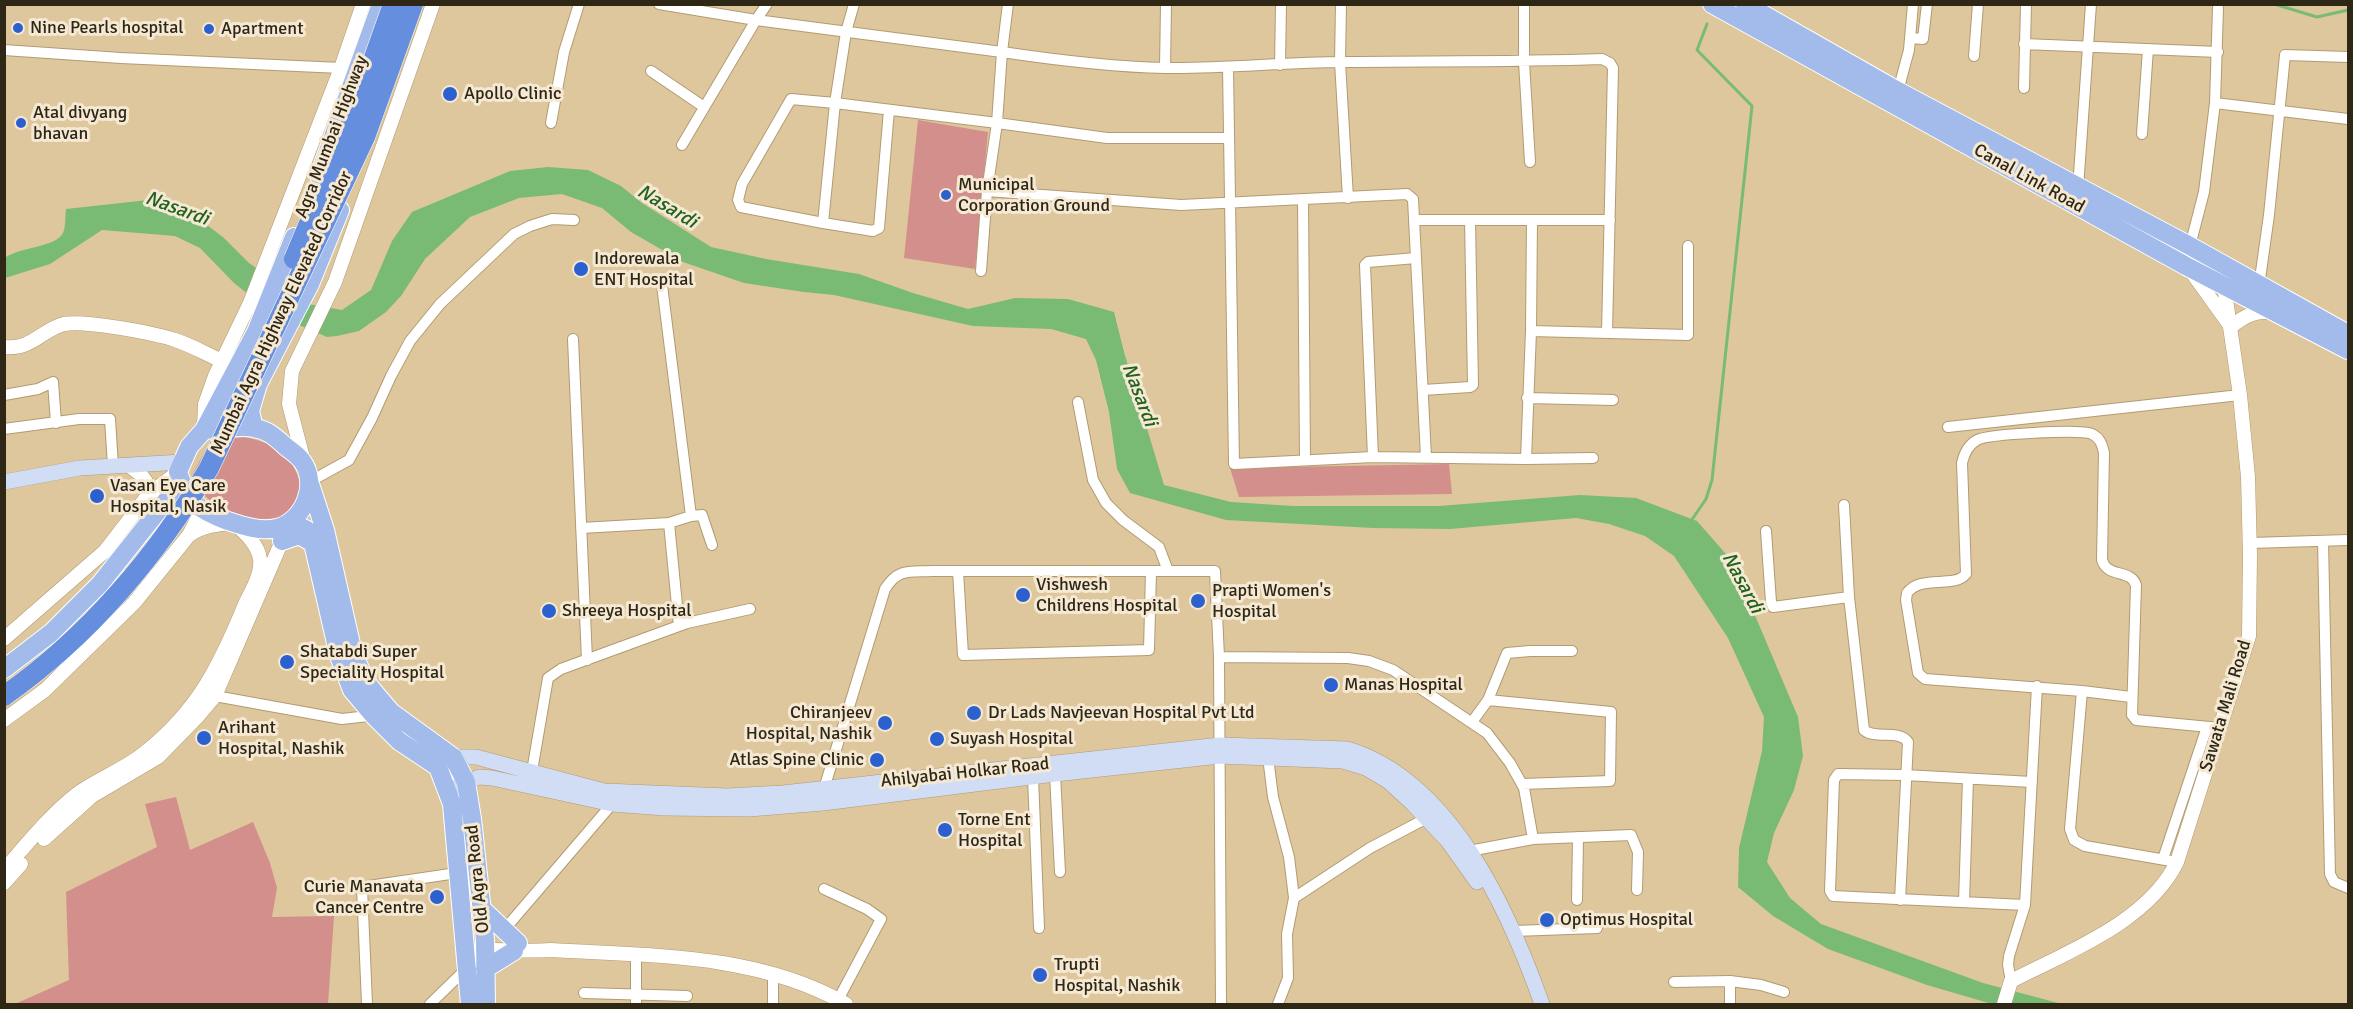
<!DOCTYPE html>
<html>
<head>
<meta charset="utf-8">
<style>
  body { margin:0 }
  #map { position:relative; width:2353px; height:1009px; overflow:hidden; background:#dec79c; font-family:Signika,sans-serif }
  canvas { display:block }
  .frame { position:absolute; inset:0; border:6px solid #2f2716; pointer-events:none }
</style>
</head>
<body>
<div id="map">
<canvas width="2353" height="1009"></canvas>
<div class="frame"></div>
</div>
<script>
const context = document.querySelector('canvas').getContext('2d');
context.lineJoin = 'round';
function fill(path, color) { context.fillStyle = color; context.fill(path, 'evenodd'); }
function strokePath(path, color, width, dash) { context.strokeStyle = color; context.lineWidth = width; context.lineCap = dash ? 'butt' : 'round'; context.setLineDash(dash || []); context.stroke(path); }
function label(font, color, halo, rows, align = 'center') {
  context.font = font + ' Signika,sans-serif'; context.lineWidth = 6; context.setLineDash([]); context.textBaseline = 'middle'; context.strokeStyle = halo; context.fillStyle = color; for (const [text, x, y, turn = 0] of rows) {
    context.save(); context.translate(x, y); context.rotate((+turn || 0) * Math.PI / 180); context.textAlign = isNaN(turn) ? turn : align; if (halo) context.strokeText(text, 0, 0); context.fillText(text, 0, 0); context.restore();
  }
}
const green = new Path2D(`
  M 918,120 L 988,132 L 975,269 L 904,258 Z
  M 245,437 C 257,440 269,443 279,450 C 300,465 311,501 284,516 C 279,518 271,519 266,519 C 234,522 204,504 192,475 L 207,448 L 213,440 Z
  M 1449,464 L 1452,494 L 1239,497 L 1230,468 Z
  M 176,797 L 190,850 L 253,822 L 270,863 L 277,888 L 272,917 L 334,916 L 328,1004 L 15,1004 L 69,980 L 66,892 L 157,847 L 145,804 Z`);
const water = new Path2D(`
  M 548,167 L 588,170 L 621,186 L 642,203 L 711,247 L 766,259 L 859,274 L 913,293 L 968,309 L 1015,298 L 1068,299 L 1114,312 L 1124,352 L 1164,485 L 1231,502 L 1293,506 L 1439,506 L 1580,495 L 1636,498 L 1697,521 L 1732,561 L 1798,717 L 1803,756 L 1794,790 L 1774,833 L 1767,862 L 1790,898 L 1821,924 L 1983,983 L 2062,1004 L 1992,1004 L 1927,985 L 1828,949 L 1773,916 L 1738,887 L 1739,848 L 1762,751 L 1764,717 L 1728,638 L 1674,556 L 1645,536 L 1609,524 L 1576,518 L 1450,529 L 1373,528 L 1226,520 L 1130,493 L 1117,469 L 1109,412 L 1096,360 L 1086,339 L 1051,329 L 973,326 L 834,295 L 804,292 L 744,283 L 683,262 L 631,232 L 602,208 L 562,194 L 519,198 L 470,217 L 425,259 L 401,296 L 386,312 L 359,331 L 337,336 L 327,337 L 299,325 L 267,309 L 234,283 L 200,248 L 175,236 L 102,230 L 50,264 L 5,278 L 5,258 C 18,247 55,248 63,233 C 66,227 65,216 66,209 L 157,199 L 194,215 L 224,238 L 249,263 L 308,304 L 342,310 L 371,290 L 392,241 L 412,212 L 510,171 Z`);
const stream = new Path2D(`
  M 2274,4 L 2317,17 L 2348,10
  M 1691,521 L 1706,499 L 1712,480 L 1752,106 L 1697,50 L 1707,24`);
const minor = new Path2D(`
  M 659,4 L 756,20 L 1002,52 L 1008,4
  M 1341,4 L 1340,62 L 1348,198
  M 1524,4 L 1524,62 L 1530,162
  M 1910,38 L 1923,39 L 1927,4
  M 2024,44 L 2218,52
  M 4,50 L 121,58 L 341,68
  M 1974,56 L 1978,4
  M 1280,65 L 1281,4
  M 1228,67 L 1234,464 L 1373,457 L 1526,459 L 1531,331 L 1532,220
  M 1165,68 L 1166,4
  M 651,71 L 704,107
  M 2024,88 L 2026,4
  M 1898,91 L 1909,50 L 1913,4
  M 2215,103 L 2218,8
  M 889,110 L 879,228 L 873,231 L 823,223 L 835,103 L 997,123 L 1002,52 C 1056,60 1110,67 1165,68 C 1225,69 1284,62 1343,62 C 1429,61 1516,62 1602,59 L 1610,63 L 1613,68 L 1607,333
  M 551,123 L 564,52 L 579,4
  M 2142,134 L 2148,49
  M 682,145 L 756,20 L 767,4
  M 2078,188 L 2091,4
  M 987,191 L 1181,205 L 1407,194 L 1413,199 L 1426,457
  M 1303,200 L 1305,459
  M 1414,220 L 1610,220
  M 823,223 L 741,207 L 738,200 L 742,184 L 791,99 L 835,103 L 846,32 L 854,4
  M 2190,246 L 2204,192 L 2215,103 L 2348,119
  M 981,271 L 987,191 L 997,123 L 1107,138 L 1229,138
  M 662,285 L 691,516 L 669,523 L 679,626
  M 2259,286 L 2269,215 L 2285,55 L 2348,57
  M 1531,331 L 1688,335 L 1688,246
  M 573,339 L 587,660
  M 1423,390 L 1470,387 L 1473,385 L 1470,220
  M 4,395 L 38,389 L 53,382 L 56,423
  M 1527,398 L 1613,400
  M 1078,402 L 1093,480 L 1106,503 L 1123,520 L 1159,547 L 1168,571
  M 1948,427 L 2240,395
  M 4,429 L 79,419 L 110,419 L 113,466
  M 1373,457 L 1365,265 L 1368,262 L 1416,258
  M 1526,459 L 1593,458
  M 309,482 L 349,460 L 372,418 L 391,376 L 410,341 L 440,304 L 514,234 L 530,226 L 552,219 L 574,220
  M 1844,505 L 1849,597 L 1864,730 C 1875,740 1899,729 1908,742 L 1900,900
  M 691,516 L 702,515 L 712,545
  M 581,528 L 669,523
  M 1766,531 L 1771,602 L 1773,607 L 1849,597
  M 2323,541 L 2330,874 L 2334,882 L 2348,888
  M 2250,543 L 2348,540
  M 958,571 L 963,655 L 1149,650 L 1151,571
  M 1219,657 L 1348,658 L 1369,661 L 1393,670 L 1487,733 L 1510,763 L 1524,788 L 1533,839
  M 2082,691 L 2131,697
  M 211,693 L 215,696 L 342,719 L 377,715
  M 1488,700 L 1611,712 L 1610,781 L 1522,784
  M 1472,722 L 1488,700 L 1507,653 L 1530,651 L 1572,651
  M 1268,757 L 1273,797 L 1289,857 L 1294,898 L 1287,934 L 1288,978 L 1278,1004
  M 1055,774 L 1060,872
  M 531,777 L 548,678 L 561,669 L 687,623 L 750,609
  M 1033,777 L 1039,928
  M 823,792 L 885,589 C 898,568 909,572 932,571 L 1215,571 L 1219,657 L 1221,1004
  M 1469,851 L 1533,839 L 1631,835 L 1638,852 L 1637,890
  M 2163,859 L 2207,727
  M 2177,862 L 2085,846 L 2074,840 L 2070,829 L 2082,691 L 1925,679 L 1918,673 L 1906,600 L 1907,593 C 1921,574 1954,589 1966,574 L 1962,463 C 1964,454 1968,445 1977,440 C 1988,434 2080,429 2092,434 C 2100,438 2102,444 2104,453 L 2102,560 C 2107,578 2131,569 2136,585 L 2132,715 L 2136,720 L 2220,728
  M 824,889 L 867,909 L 881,919 L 838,1000 L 838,1004
  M 1294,898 L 1370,848 L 1427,818
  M 1577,900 L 1578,837
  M 1964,902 L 1968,779
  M 2025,905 L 1833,896 L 1830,891 L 1834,780 L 1838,774 L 1905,775 L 2032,782
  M 504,930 L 612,804
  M 1514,931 L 1597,928
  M 1730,981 L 1761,985 L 1784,992
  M 2011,981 L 2008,965 L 2009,956 L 2025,905 L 2037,686
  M 1674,982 L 1730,981 L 1730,1004
  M 584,993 L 687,996
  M 367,1004 L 362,887 L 457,873
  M 430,1004 L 466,969 L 469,969
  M 636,1004 L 636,955
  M 773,1004 L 773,973`);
const tertiary = new Path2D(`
  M 2188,267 L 2231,327 C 2245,315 2255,311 2274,312
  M 4,347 C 32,350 41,330 64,324 C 85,320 154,333 175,340 C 191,345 206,354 222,361
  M 204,428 L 205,404 L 215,376 L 250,303 L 341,68 L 363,4
  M 304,462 L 289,404 L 292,371 L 335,282 L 433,4
  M 128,465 C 138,472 150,480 149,494
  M 4,639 L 105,551 L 149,494 L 178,472
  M 4,720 L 45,690 L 134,603 L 189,535 L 202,510
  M 44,839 L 92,796 L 158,757 L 198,716 L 215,696 L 285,534
  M 4,870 C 27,844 50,815 77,794 C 97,779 123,770 143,754 C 199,710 220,665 246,602 C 252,590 262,573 260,559 C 258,544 244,532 234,523 C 217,524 203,526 189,535
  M 4,883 L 21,864
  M 465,950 C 494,949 522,952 551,950 C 651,956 756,953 846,1004
  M 2004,1004 L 2011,981 C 2067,952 2148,922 2177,862 L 2249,636 L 2250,556 L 2248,477 L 2240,395 L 2224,286 L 2229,268`);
const secondary = new Path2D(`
  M 4,482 L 80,468 L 182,462
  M 446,762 L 453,757 L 476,757 L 604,791 L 727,796 L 783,793 L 1220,745 L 1347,749 C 1451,780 1509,911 1542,1004
  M 447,791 L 479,777 L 492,778 L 612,804 L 664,808 L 749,809 L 823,803 L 1055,774 L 1220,756 L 1343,761 L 1366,768 L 1388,781 L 1412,803 L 1447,840 L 1477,882`);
const primary = new Path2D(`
  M 1712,4 L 2186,266 L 2348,350
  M 1745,4 L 1898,91 L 2190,246 L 2348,334
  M 319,176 L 381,4
  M 254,428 L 250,411 L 258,384 L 310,284 L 340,210
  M 204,430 C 219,429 238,425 254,428 C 268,430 275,437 285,446 C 291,451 298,455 302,461 C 319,484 304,521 277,528 C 261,532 243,526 228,521 C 199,510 188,503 178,472 L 189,447 L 204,430 L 256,332 L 294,237
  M 310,484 L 325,530 L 354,657 L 369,686 L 391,712 L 453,757 L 466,782 L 472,819 L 485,940 L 486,1004
  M 291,522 L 307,530 L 313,543 L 339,656 L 352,690 L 374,716 L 399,741 L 438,767 L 452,804 L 470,1004
  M 282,541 L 299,535 L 313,543
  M 4,669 L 51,633 L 100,584 L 181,482
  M 481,908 L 518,943
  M 485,969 L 514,951`);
const motorwayBridge = new Path2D(`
  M 294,259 L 348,131 L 393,4
  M 4,696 C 88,637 157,556 209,468 L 365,137 L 413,4`);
const markers = [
  [18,28,6,"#2c60ce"],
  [209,29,6,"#2c60ce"],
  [450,94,8,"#2c60ce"],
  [21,123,6,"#2c60ce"],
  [946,195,6,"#2c60ce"],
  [581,269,8,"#2c60ce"],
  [97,496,8,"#2c60ce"],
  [1023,595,8,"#2c60ce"],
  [1198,601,8,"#2c60ce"],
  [549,611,8,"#2c60ce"],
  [287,662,8,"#2c60ce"],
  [1331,685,8,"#2c60ce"],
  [974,713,8,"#2c60ce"],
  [885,723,8,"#2c60ce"],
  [204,738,8,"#2c60ce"],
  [937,739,8,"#2c60ce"],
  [877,760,8,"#2c60ce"],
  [945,830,8,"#2c60ce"],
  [437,897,8,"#2c60ce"],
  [1547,920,8,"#2c60ce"],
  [1040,975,8,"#2c60ce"]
];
const poiNames = [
  ["Nine Pearls hospital",30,28],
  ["Apartment",221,29],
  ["Apollo Clinic",464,94],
  ["Atal divyang",33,113],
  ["bhavan",33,134],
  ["Municipal",958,185],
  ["Corporation Ground",958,206],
  ["Indorewala",594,259],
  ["ENT Hospital",594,280],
  ["Vasan Eye Care",110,486],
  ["Hospital, Nasik",110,507],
  ["Vishwesh",1036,585],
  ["Childrens Hospital",1036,606],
  ["Prapti Women's",1212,591],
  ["Hospital",1212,612],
  ["Shreeya Hospital",562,611],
  ["Shatabdi Super",300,652],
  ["Speciality Hospital",300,673],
  ["Manas Hospital",1344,685],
  ["Chiranjeev",872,713,"right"],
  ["Hospital, Nashik",872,734,"right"],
  ["Dr Lads Navjeevan Hospital Pvt Ltd",988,713],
  ["Arihant",218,728],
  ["Hospital, Nashik",218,749],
  ["Suyash Hospital",950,739],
  ["Atlas Spine Clinic",864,760,"right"],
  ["Torne Ent",958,820],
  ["Hospital",958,841],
  ["Curie Manavata",424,887,"right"],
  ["Cancer Centre",424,908,"right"],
  ["Optimus Hospital",1560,920],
  ["Trupti",1054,965],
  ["Hospital, Nashik",1054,986]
];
const streetNames = [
  ["Agra Mumbai Highway",332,137,-69],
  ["Canal Link Road",2029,179,29],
  ["Mumbai Agra Highway Elevated Corridor",282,313,-65],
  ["Sawata Mali Road",2226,706,-73],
  ["Ahilyabai Holkar Road",965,773,-6],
  ["Old Agra Road",478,879,-96]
];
const waterNames = [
  ["Nasardi",667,207,31],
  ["Nasardi",177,209,20],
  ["Nasardi",1139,395,69],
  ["Nasardi",1742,583,62]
];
fill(green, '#d38f8b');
fill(water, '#79bb74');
strokePath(stream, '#79bb74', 3);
strokePath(minor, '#b29b72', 12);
strokePath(tertiary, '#b29b72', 15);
strokePath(secondary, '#b29b72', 16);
strokePath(primary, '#fff', 20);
strokePath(minor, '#fff', 10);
strokePath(tertiary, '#fff', 14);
strokePath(secondary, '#d1ddf5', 15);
strokePath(primary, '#a3bbeb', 18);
strokePath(motorwayBridge, '#fff', 21, []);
strokePath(motorwayBridge, '#658ede', 20);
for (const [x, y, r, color] of markers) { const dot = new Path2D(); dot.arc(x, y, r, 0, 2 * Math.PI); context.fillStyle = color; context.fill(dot); strokePath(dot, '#f5e9d4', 2); }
label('18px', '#2f2716', '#f5e9d4', poiNames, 'left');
label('18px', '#2f2716', '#f5e9d4', streetNames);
label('italic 20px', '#21621f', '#f5e9d4', waterNames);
</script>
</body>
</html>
